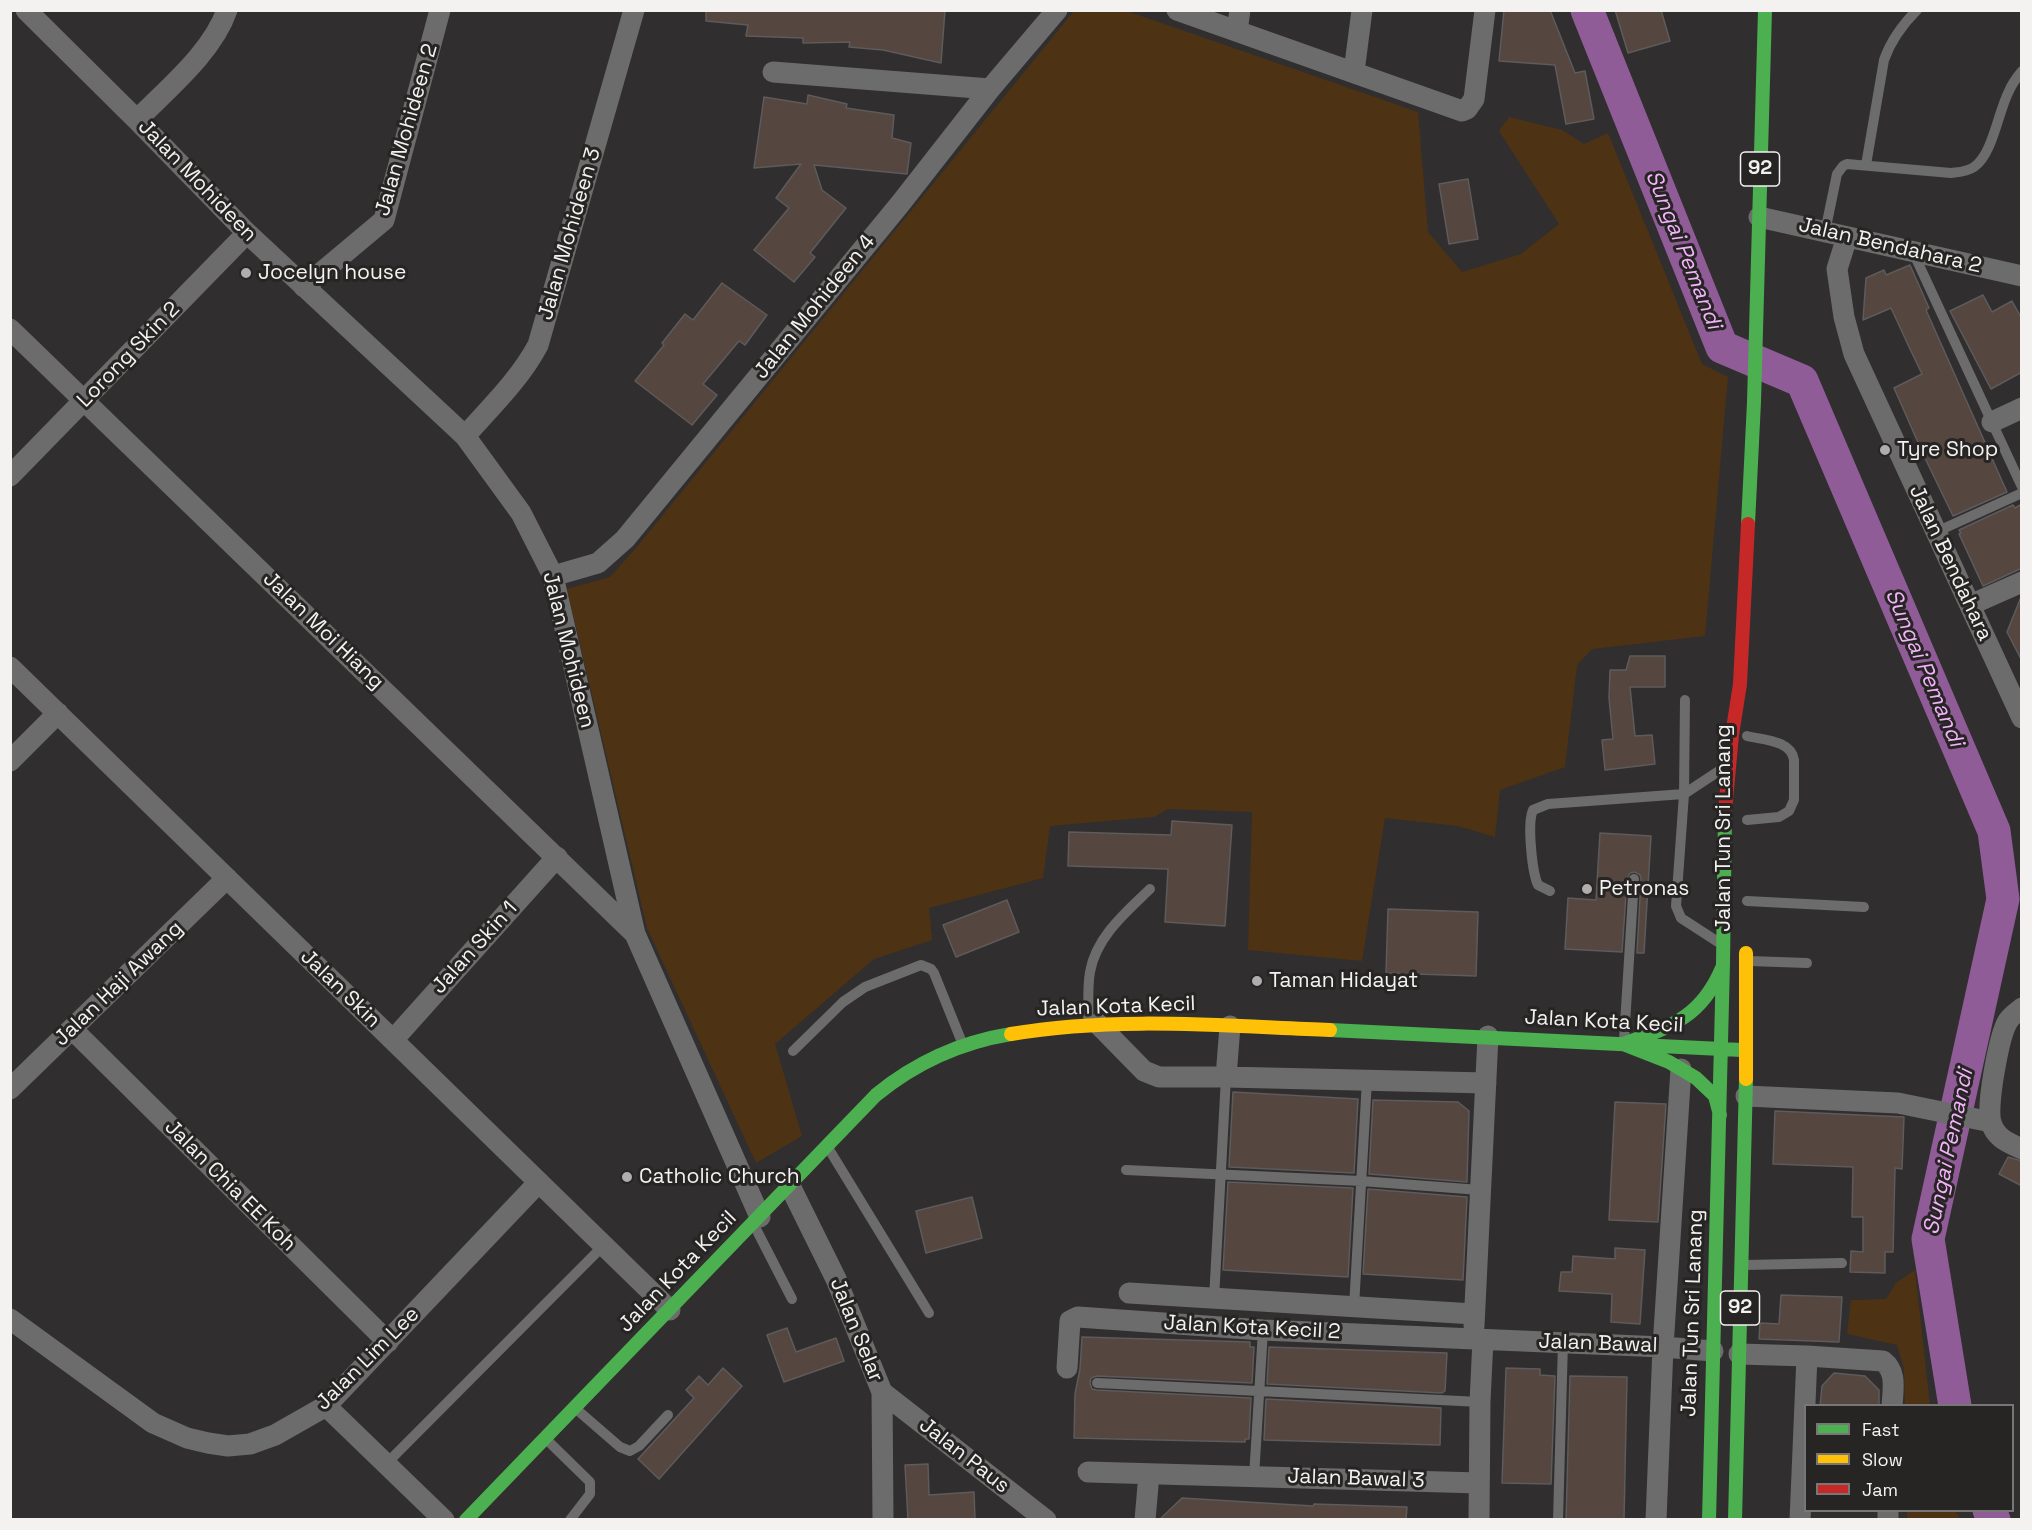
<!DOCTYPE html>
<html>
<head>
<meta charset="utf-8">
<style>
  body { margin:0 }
  #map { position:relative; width:2032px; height:1530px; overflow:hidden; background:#302e2f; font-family:"Space Grotesk",sans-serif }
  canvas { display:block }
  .frame { position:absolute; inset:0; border:12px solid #f4f1f1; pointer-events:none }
  .legend { position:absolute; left:1804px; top:1404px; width:210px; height:108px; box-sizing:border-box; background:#272424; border:2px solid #797676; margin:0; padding:8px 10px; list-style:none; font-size:18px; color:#f4f1f1 }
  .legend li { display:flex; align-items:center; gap:12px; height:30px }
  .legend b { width:30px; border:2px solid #797676 }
</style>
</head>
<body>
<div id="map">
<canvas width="2032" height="1530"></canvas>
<div class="frame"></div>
<ul class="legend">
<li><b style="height:8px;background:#4caf50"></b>Fast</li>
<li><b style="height:8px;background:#ffc107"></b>Slow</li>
<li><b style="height:8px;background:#c62828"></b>Jam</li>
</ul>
</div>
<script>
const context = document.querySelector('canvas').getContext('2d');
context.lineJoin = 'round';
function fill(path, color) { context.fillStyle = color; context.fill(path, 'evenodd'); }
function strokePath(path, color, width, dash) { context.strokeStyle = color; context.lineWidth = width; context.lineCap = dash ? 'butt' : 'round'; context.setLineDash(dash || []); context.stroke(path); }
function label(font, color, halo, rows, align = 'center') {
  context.font = font + ' "Space Grotesk",sans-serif'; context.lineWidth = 6; context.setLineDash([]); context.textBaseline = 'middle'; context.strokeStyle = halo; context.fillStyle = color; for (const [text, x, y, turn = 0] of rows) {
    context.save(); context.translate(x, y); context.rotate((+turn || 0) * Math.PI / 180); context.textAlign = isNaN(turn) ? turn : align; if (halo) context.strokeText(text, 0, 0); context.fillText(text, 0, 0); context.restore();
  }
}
const green = new Path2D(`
  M 1074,11 L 1127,11 L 1418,112 L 1428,232 L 1462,272 L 1521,254 L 1559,224 L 1499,131 L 1509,117 L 1562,130 L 1584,144 L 1608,133 L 1702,364 L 1728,377 L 1705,636 L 1592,649 L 1577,665 L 1565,767 L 1500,790 L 1495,837 L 1458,826 L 1385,818 L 1362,961 L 1248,950 L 1252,812 L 1168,809 L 1154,817 L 1050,826 L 1043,878 L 929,908 L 932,940 L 874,959 L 775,1044 L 802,1136 L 756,1163 L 647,928 L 567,589 L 610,577 L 636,548 Z
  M 1915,1270 L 1930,1405 L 1905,1405 L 1904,1369 L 1897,1345 L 1847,1334 L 1851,1300 L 1886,1299 L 1896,1283 Z
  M 1907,1511 L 1955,1511 L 1961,1519 L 1907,1519 Z`);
const river = new Path2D(`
  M 1587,10 L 1722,347 L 1802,381 L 1994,831 L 2003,899 L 1928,1239 L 1955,1406
  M 1989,1510 L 1994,1520`);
const building = new Path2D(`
  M 706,10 L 945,10 L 941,63 L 883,50 L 849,47 L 850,42 L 803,43 L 803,38 L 746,36 L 748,25 L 706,21 Z
  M 1504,10 L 1550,10 L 1575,73 L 1585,71 L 1594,119 L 1566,124 L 1555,65 L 1499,61 Z
  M 1615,10 L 1661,10 L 1670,41 L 1628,53 Z
  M 808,95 L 847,104 L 846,108 L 894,115 L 892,138 L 911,143 L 907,174 L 814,165 L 822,190 L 846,208 L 810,253 L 815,257 L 794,282 L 754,250 L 789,208 L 776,198 L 801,164 L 754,168 L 764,97 L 807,104 Z
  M 1468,179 L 1478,239 L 1449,244 L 1439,184 Z
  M 1910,265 L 1929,308 L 1926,310 L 2007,492 L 1953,516 L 1924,456 L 1894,388 L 1922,374 L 1910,349 L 1891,308 L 1863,320 L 1866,278 L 1884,270 L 1886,275 Z
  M 722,283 L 767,315 L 745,345 L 739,341 L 703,384 L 717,395 L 692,425 L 635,381 L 664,345 L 662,343 L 685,314 L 693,320 Z
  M 1983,295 L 1992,312 L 2012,301 L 2022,319 L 2022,372 L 1991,389 L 1950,311 Z
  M 2022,504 L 2022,568 L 1983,586 L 1959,534 L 1961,533 L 1959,530 L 2013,505 L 2015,508 Z
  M 2021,597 L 2022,598 L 2022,661 L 2007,632 Z
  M 1630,656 L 1665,656 L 1665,687 L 1630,687 L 1635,736 L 1652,735 L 1655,764 L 1605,770 L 1602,740 L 1613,739 L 1609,698 L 1610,670 L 1626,670 Z
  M 1172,821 L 1232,825 L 1225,926 L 1165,922 L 1168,869 L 1068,866 L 1069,832 L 1171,835 Z
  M 1600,833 L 1651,836 L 1644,953 L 1637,953 L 1641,879 L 1640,875 L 1635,872 L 1630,873 L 1627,879 L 1622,952 L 1565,949 L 1568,898 L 1596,900 Z
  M 1007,900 L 1019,932 L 956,957 L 943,925 Z
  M 1388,909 L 1478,912 L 1476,976 L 1386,973 Z
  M 1233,1092 L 1358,1099 L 1354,1173 L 1229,1167 Z
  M 1373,1100 L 1458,1102 L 1469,1111 L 1467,1182 L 1369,1174 Z
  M 1615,1102 L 1666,1104 L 1658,1222 L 1609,1220 Z
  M 1775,1111 L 1904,1117 L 1902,1169 L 1895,1168 L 1893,1252 L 1885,1252 L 1885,1273 L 1850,1272 L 1851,1251 L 1863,1252 L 1863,1217 L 1852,1217 L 1853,1167 L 1773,1164 Z
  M 2008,1157 L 2022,1161 L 2022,1186 L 1999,1174 Z
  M 1228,1182 L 1353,1188 L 1348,1277 L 1223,1270 Z
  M 1368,1189 L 1467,1197 L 1463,1280 L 1363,1274 Z
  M 972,1197 L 982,1238 L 926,1253 L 916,1211 Z
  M 1615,1248 L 1645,1250 L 1640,1324 L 1611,1322 L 1612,1294 L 1559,1291 L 1561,1272 L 1572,1272 L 1573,1256 L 1615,1259 Z
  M 1781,1295 L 1842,1297 L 1839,1342 L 1759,1339 L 1760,1323 L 1779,1324 Z
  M 787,1328 L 796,1352 L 836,1338 L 844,1361 L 784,1382 L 767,1335 Z
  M 1082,1337 L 1250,1342 L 1250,1347 L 1254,1347 L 1252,1383 L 1097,1376 L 1091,1378 L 1090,1383 L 1092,1389 L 1097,1390 L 1251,1398 L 1249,1439 L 1245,1439 L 1245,1442 L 1074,1438 L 1075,1394 L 1080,1369 Z
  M 1269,1347 L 1447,1353 L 1445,1391 L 1442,1393 L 1267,1384 Z
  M 723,1368 L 742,1386 L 659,1479 L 638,1459 L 694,1398 L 686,1390 L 699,1376 L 708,1385 Z
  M 1506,1368 L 1540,1369 L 1540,1375 L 1555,1376 L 1551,1484 L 1502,1483 Z
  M 1834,1373 L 1865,1376 L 1879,1390 L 1879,1406 L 1820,1406 L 1822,1386 Z
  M 1570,1376 L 1627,1377 L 1624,1520 L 1566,1520 Z
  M 1266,1399 L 1441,1408 L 1440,1445 L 1264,1440 Z
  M 928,1464 L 929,1495 L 974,1492 L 975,1520 L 908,1520 L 905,1465 Z
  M 1182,1498 L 1313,1506 L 1314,1504 L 1407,1507 L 1406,1520 L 1159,1520 Z`);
const lane = new Path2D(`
  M 1866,165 L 1884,60 C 1891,40 1902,25 1917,10
  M 1825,232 L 1837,174 L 1843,166 L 1847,164 L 1951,173 C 1959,172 1967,172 1974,167 C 1993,154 1998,112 2009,91 C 2012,84 2017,77 2022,71
  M 1913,252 L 2022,487
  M 1936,532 L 2022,493
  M 1747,820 L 1779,817 L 1789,811 L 1794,800 L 1794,760 C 1791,740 1763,740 1747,736
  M 1550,891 L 1538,885 C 1532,872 1527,823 1533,810 L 1548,804 L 1684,794 L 1685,700
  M 1747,901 L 1864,907
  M 1718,942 L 1681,918 L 1676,906 L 1684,794 L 1722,769
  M 1749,961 L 1807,963
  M 1088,1024 C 1089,1007 1087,989 1090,972 C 1096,937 1126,912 1150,889
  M 1624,1040 L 1634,879
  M 793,1051 L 843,1002 L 865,987 L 921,965 L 931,969 L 934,973 L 963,1045
  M 827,1146 L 929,1313
  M 1126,1170 L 1361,1181 L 1480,1190
  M 754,1225 L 792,1299
  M 1745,1265 L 1842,1263
  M 1214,1299 L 1226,1077
  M 1354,1307 L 1367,1080
  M 1097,1383 L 1480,1402
  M 575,1408 L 620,1447 L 630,1451 L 639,1446 L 668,1415
  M 547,1440 L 590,1482 L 590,1494 L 570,1520
  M 386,1464 L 604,1245
  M 1254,1477 L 1263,1330
  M 1558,1520 L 1563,1342`);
const street = new Path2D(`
  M 26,10 L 137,120 L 247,233 L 465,436 L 521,513 L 553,576 L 635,934 L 760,1217
  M 1177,10 L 1462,111 L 1467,109 L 1474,99 L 1485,10
  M 1237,31 L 1240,10
  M 773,72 L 990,89
  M 1354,72 L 1362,10
  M 137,120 C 168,88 212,53 227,10
  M 1759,217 L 2022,276
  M 1847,237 L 1837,269 L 1844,317 L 1854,354 L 2022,718
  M 304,287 L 384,220 L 440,10
  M 10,329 L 635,934
  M 1992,422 L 2022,408
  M 465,436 C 491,407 520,379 538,345 L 634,10
  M 10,476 L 247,233
  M 553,576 L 598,563 L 625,539 L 900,204 L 990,89 L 1057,10
  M 1970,605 L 2022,582
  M 10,667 L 670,1310
  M 10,761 L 58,713
  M 2022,1008 C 2017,1012 2011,1016 2008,1021 C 1999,1035 1986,1107 1991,1122 C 1995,1138 2009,1143 2022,1149
  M 1098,1024 L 1144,1071 L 1159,1077 L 1226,1077 L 1486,1083
  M 72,1029 L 388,1342
  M 393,1040 L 557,857
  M 1226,1077 L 1230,1026
  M 10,1089 L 227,878
  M 1746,1096 L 1898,1103 L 1991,1122
  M 790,1186 L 836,1279 L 882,1392 L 883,1520
  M 1129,1293 L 1474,1314
  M 10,1319 L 153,1423 L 187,1438 L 208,1443 L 228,1446 L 250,1444 L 275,1435 L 326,1406 L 539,1182
  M 1474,1326 L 1488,1036
  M 1739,1354 L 1807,1356 L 1800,1520
  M 1807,1356 L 1883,1361 C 1897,1372 1893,1389 1892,1406
  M 1067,1368 L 1070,1321 L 1078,1317 L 1263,1330 L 1663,1347 L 1713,1351
  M 882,1392 L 1046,1520
  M 326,1406 L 444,1520
  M 1088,1472 L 1479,1483
  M 1145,1520 L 1149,1474
  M 1479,1520 L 1480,1402 L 1483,1339
  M 1656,1520 L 1663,1347 L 1681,1069
  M 1888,1520 L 1888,1510`);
const fast = new Path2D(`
  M 1748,524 L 1754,402 L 1765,10
  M 1330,1030 L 1742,1050
  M 1623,1044 C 1670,1027 1701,1018 1722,968
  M 1623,1044 L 1669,1062 L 1696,1078 L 1715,1096 L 1720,1115
  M 466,1520 L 876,1095 C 915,1063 962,1042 1011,1034
  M 1709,1520 L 1723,963 L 1725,811
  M 1735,1520 L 1746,1079`);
const slow = new Path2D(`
  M 1746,953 L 1746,1079
  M 1011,1034 C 1117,1016 1223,1026 1330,1030`);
const jam = new Path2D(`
  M 1725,811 L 1732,735 L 1740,684 L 1748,524`);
const markers = [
  [246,273,6,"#afadad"],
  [1885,450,6,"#afadad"],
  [1587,889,6,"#afadad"],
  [1257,981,6,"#afadad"],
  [627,1177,6,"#afadad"]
];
const shields = [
  [1760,169,39],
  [1740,1308,39]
];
const shieldNames = [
  ["92",1760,169],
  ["92",1740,1308]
];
const streetNames = [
  ["Jalan Mohideen 2",407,130,-74],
  ["Jalan Mohideen",197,181,46],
  ["Jalan Mohideen 3",570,234,-74],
  ["Jalan Bendahara 2",1890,246,13],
  ["Jalan Mohideen 4",815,307,-51],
  ["Lorong Skin 2",129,355,-46],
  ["Jalan Bendahara",1950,563,65],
  ["Jalan Moi Hiang",323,631,44],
  ["Jalan Mohideen",568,650,76],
  ["Jalan Tun Sri Lanang",1724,828,-90],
  ["Jalan Skin 1",475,948,-48],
  ["Jalan Haji Awang",119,984,-44],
  ["Jalan Skin",340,989,44],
  ["Jalan Kota Kecil",1116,1007,-2],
  ["Jalan Kota Kecil",1604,1022,3],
  ["Jalan Chia EE Koh",230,1186,45],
  ["Jalan Kota Kecil",678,1272,-46],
  ["Jalan Tun Sri Lanang",1693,1313,-88],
  ["Jalan Kota Kecil 2",1252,1328,3],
  ["Jalan Selar",856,1330,68],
  ["Jalan Bawal",1598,1344,2],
  ["Jalan Lim Lee",368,1359,-45],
  ["Jalan Paus",964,1456,38],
  ["Jalan Bawal 3",1356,1479,2]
];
const poiNames = [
  ["Jocelyn house",258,273],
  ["Tyre Shop",1897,450],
  ["Petronas",1599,889],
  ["Taman Hidayat",1269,981],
  ["Catholic Church",639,1177]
];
const waterNames = [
  ["Sungai Pemandi",1683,250,68],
  ["Sungai Pemandi",1924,668,67],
  ["Sungai Pemandi",1949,1152,-78]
];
fill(green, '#4d3313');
strokePath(river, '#905c98', 33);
fill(building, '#554640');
strokePath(building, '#5d5b5b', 1.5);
strokePath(lane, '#6c6c6c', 10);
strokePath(street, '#6c6c6c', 21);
strokePath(fast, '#4caf50', 14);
strokePath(slow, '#ffc107', 14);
strokePath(jam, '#c62828', 14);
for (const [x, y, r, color] of markers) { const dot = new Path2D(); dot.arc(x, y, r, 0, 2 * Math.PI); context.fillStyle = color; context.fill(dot); strokePath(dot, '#272424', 2); }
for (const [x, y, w] of shields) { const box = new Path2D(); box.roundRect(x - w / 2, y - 17, w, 34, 4.5); context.fillStyle = '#272424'; context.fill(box); strokePath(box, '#f4f1f1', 1.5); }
label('bold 20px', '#f4f1f1', null, shieldNames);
label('21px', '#f4f1f1', '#272424', streetNames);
label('21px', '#f4f1f1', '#272424', poiNames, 'left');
label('italic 22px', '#f2b3fa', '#272424', waterNames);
</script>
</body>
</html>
